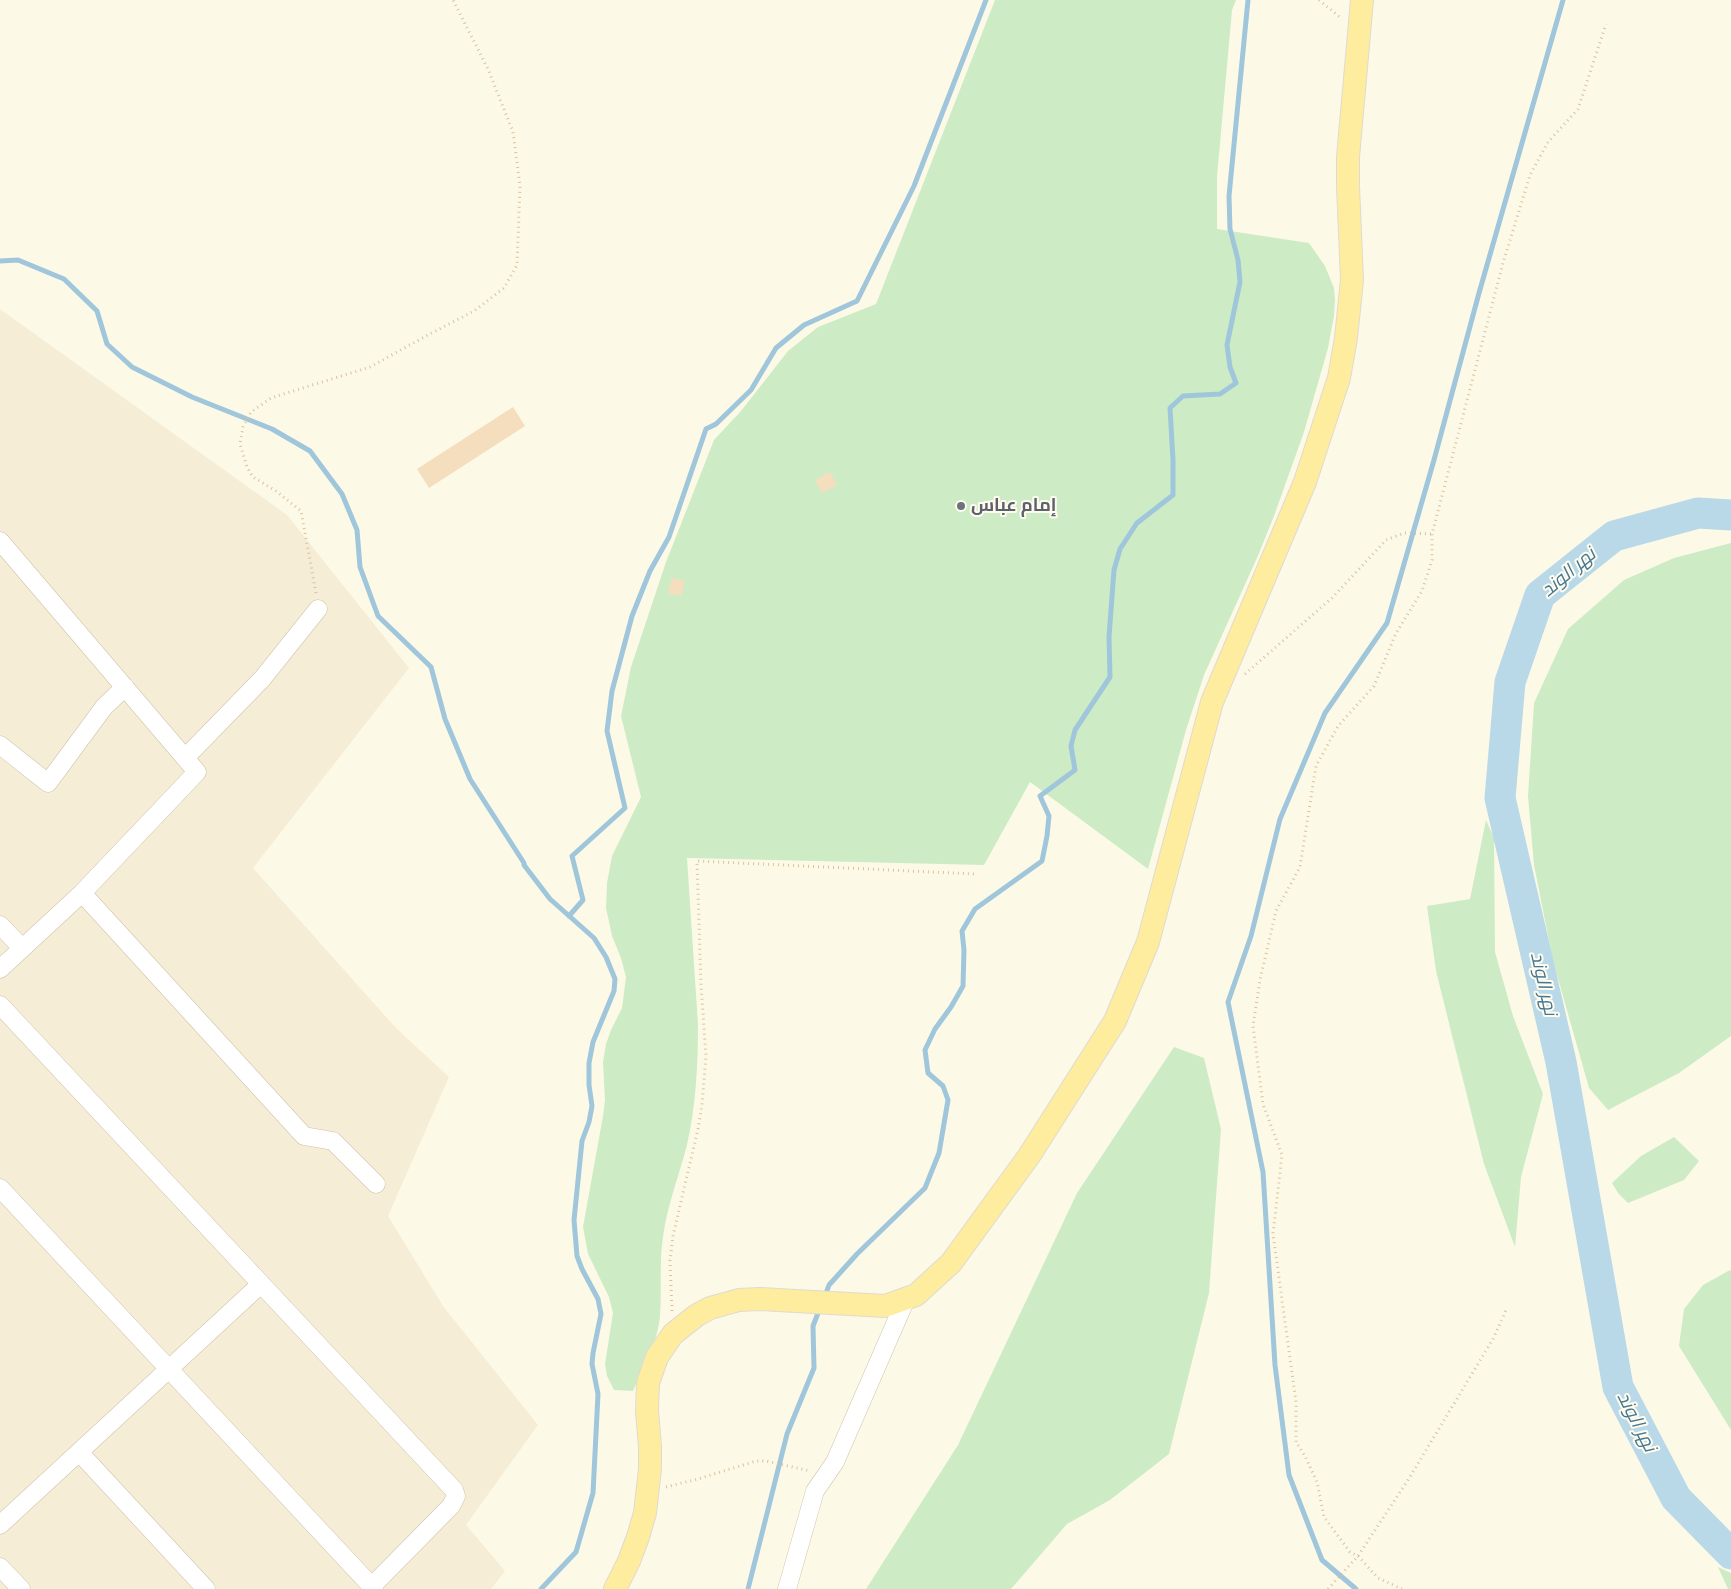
<!DOCTYPE html>
<html>
<head>
<meta charset="utf-8">
<style>
  body { margin:0 }
  canvas { display:block; background:#fdf9e7 }
</style>
</head>
<body>
<canvas width="1731" height="1589"></canvas>
<script>
const context = document.querySelector('canvas').getContext('2d');
context.lineJoin = 'round';
function fill(path, color) { context.fillStyle = color; context.fill(path, 'evenodd'); }
function strokePath(path, color, width, dash) { context.strokeStyle = color; context.lineWidth = width; context.lineCap = dash ? 'butt' : 'round'; context.setLineDash(dash || []); context.stroke(path); }
function label(font, color, halo, rows, align = 'center') {
  context.font = font + ' "Archivo Narrow",Cairo,sans-serif'; context.lineWidth = 4; context.setLineDash([]); context.textBaseline = 'middle'; context.strokeStyle = halo; context.fillStyle = color; for (const [text, x, y, turn = 0] of rows) {
    context.save(); context.translate(x, y); context.rotate((+turn || 0) * Math.PI / 180); context.textAlign = isNaN(turn) ? turn : align; if (halo) context.strokeText(text, 0, 0); context.fillText(text, 0, 0); context.restore();
  }
}
const residential = new Path2D(`
  M 0,309 L 287,515 L 409,668 L 253,868 L 396,1028 L 449,1077 L 388,1216 L 443,1306 L 538,1425 L 466,1525 L 505,1571 L 491,1589 L 0,1589 Z`);
const green = new Path2D(`
  M 995,0 L 1236,0 L 1232,10 L 1217,177 L 1217,229 L 1309,243 L 1325,266 L 1334,288 L 1335,300 L 1334,316 L 1328,348 L 1304,432 L 1274,516 L 1257,558 L 1204,675 L 1186,730 L 1148,869 L 1030,782 L 984,865 L 687,858 L 698,1025 C 698,1064 696,1106 687,1145 C 679,1176 667,1206 663,1237 C 659,1263 662,1290 660,1316 C 658,1342 643,1368 633,1391 L 614,1390 L 607,1376 L 605,1364 L 613,1313 L 609,1297 L 588,1254 L 583,1227 L 603,1116 L 605,1100 L 603,1062 L 606,1044 L 611,1030 L 622,1008 L 626,977 L 621,958 L 612,936 L 606,908 L 607,883 L 612,856 L 641,797 L 621,716 L 631,667 L 666,562 L 714,440 L 741,411 L 788,351 L 818,327 L 876,304 Z
  M 1731,543 L 1731,1036 L 1679,1073 L 1608,1110 L 1589,1088 L 1553,961 L 1534,865 L 1528,796 L 1534,703 L 1568,629 L 1624,580 L 1674,558 Z
  M 1486,820 L 1494,838 L 1495,952 L 1513,1016 L 1543,1094 L 1521,1177 L 1515,1247 L 1484,1164 L 1436,971 L 1427,906 L 1470,899 Z
  M 1174,1047 L 1204,1058 L 1221,1129 L 1209,1293 L 1169,1454 L 1110,1500 L 1067,1524 L 1011,1589 L 866,1589 L 958,1445 L 1077,1193 Z
  M 1674,1137 L 1699,1161 L 1684,1180 L 1628,1203 L 1618,1193 L 1612,1183 L 1641,1156 Z
  M 1730,1270 L 1731,1271 L 1731,1430 L 1679,1346 L 1684,1309 L 1703,1285 Z
  M 1718,1567 L 1731,1573 L 1731,1589 L 1728,1589 Z`);
const stream = new Path2D(`
  M 0,261 L 18,260 L 64,279 L 97,311 L 107,344 L 132,367 L 192,397 L 272,429 L 310,451 L 342,494 L 357,530 L 360,567 L 378,616 L 431,667 L 445,719 L 470,779 L 524,863 L 524,865 L 550,899 L 594,938 L 606,957 L 615,979 L 614,991 L 593,1042 L 589,1063 L 589,1085 L 592,1106 L 589,1122 L 582,1141 L 574,1220 L 577,1256 L 582,1269 L 598,1299 L 601,1314 L 593,1353 L 592,1364 L 598,1394 L 593,1493 L 576,1552 L 541,1589
  M 569,916 L 583,900 L 572,856 L 625,808 L 607,731 L 612,691 L 632,616 L 650,571 L 669,537 L 706,429 L 716,424 L 751,390 L 776,348 L 804,325 L 857,301 L 914,186 L 986,0
  M 825,1296 L 829,1285 L 857,1254 L 925,1188 L 939,1153 L 948,1100 L 943,1086 L 928,1073 L 925,1050 L 935,1029 L 951,1007 L 963,986 L 964,950 L 962,931 L 975,909 L 1042,861 L 1047,836 L 1049,816 L 1040,796 L 1075,770 L 1071,746 L 1075,730 L 1110,677 L 1109,637 L 1114,570 L 1120,549 L 1137,523 L 1173,495 L 1173,460 L 1170,408 L 1183,396 L 1220,394 L 1236,383 L 1230,367 L 1227,345 L 1240,282 L 1238,260 L 1230,229 L 1229,196 L 1248,0
  M 748,1589 L 787,1434 L 814,1368 L 813,1326 L 820,1308
  M 1356,1589 L 1322,1560 L 1289,1475 L 1275,1365 L 1263,1172 L 1228,1002 L 1251,936 L 1280,819 L 1325,713 L 1387,623 L 1434,460 L 1479,293 L 1563,0`);
const river = new Path2D(`
  M 1731,515 L 1698,513 L 1614,536 L 1540,595 L 1510,682 L 1500,798 L 1561,1062 L 1618,1387 L 1676,1498 L 1731,1554`);
const building = new Path2D(`
  M 513,407 L 525,426 L 429,488 L 417,469 Z
  M 830,472 L 837,485 L 822,493 L 815,480 Z
  M 672,578 L 685,581 L 681,596 L 668,593 Z`);
const path = new Path2D(`
  M 1319,0 L 1341,18
  M 316,593 L 301,511 L 276,491 L 253,477 L 247,467 L 240,444 L 243,427 L 251,412 L 271,398 L 370,367 L 426,336 L 474,311 L 504,288 L 517,265 L 520,186 L 513,132 L 488,69 L 453,0
  M 1245,674 L 1332,598 L 1386,540 L 1404,533 L 1432,534
  M 672,1311 L 670,1261 L 673,1236 L 698,1129 L 702,1105 L 706,1056 L 701,985 L 697,861 L 974,874
  M 666,1487 L 698,1479 L 756,1461 L 766,1461 L 810,1471
  M 1328,1589 L 1358,1556 L 1408,1480 L 1493,1339 L 1507,1308
  M 1402,1589 L 1378,1578 L 1358,1556 L 1350,1552 L 1324,1517 L 1317,1482 L 1305,1456 L 1296,1442 L 1296,1402 L 1273,1234 L 1282,1155 L 1263,1104 L 1253,1026 L 1260,980 L 1276,911 L 1300,867 L 1316,766 L 1338,726 L 1374,686 L 1396,633 L 1422,591 L 1432,560 L 1432,534 L 1503,263 L 1530,175 L 1548,142 L 1578,109 L 1606,24`);
const minor = new Path2D(`
  M 0,541 L 197,772 L 82,893 L 0,969
  M 0,745 L 48,783 L 104,707 L 125,687
  M 185,758 L 262,679 L 318,609
  M 82,893 L 304,1136 L 333,1141 L 376,1184
  M 0,925 L 22,948
  M 0,1005 L 454,1490 L 456,1496 L 451,1506 L 372,1586
  M 0,1188 L 374,1589
  M 79,1452 L 206,1589
  M 0,1525 L 261,1284
  M 0,1567 L 21,1589
  M 787,1589 L 815,1491 L 835,1462 L 906,1299`);
const major = new Path2D(`
  M 615,1589 L 629,1561 L 638,1537 L 645,1513 L 650,1469 L 650,1447 L 647,1411 L 648,1383 L 657,1357 L 673,1334 L 697,1315 L 710,1308 L 739,1300 L 760,1299 L 885,1306 L 916,1295 L 951,1263 L 1029,1156 L 1115,1021 L 1148,942 L 1212,702 L 1305,482 L 1339,378 L 1346,338 L 1352,280 L 1348,186 L 1348,157 L 1362,0`);
const markers = [
  [961,506,5,"#6b7280"]
];
const worshipNames = [
  ["إمام عباس",971,506]
];
const waterNames = [
  ["نهر الوند",1569,573,-40],
  ["نهر الوند",1543,984,77],
  ["نهر الوند",1636,1422,63]
];
fill(residential, '#f5edd5');
fill(green, '#cdecc5');
strokePath(stream, '#a0c6db', 5);
strokePath(river, '#bad9e8', 31);
fill(building, '#f4debe');
strokePath(minor, '#d0c3ac', 19);
strokePath(major, '#dfdad4', 24);
strokePath(path, '#dac2a0', 3, [1, 4]);
strokePath(minor, '#fff', 18);
strokePath(major, '#feed9e', 22);
for (const [x, y, r, color] of markers) { const dot = new Path2D(); dot.arc(x, y, r, 0, 2 * Math.PI); context.fillStyle = color; context.fill(dot); strokePath(dot, '#fffcef', 2); }
label('bold 18px', '#5b616d', '#fffcef', worshipNames, 'left');
label('italic 19px', '#457894', '#fffcef', waterNames);
</script>
</body>
</html>
